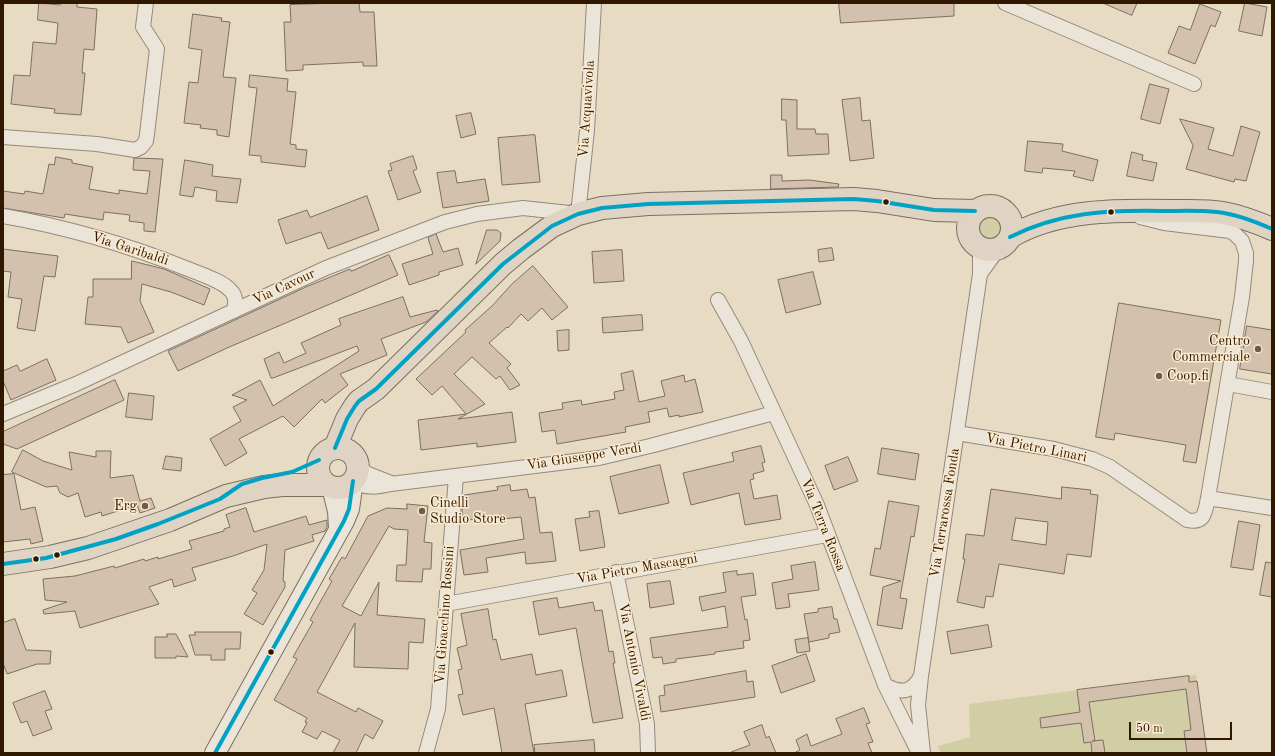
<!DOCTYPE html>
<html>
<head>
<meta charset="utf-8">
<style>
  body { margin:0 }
  #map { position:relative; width:1275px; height:756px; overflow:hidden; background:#e8dbc4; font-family:"Old Standard TT",serif }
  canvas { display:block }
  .frame { position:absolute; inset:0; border:4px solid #301700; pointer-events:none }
  .scale { position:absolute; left:1129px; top:722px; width:103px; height:18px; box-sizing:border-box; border:2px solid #301700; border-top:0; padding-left:5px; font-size:12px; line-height:14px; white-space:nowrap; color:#301700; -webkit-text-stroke:3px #faeacf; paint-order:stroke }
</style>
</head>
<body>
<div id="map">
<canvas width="1275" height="756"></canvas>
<div class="frame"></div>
<div class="scale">50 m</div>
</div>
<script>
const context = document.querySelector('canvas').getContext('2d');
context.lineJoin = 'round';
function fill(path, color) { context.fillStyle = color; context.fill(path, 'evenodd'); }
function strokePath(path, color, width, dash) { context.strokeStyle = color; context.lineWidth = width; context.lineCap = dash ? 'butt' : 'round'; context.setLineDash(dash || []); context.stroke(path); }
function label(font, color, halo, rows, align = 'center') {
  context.font = font + ' "Old Standard TT",serif'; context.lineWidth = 3; context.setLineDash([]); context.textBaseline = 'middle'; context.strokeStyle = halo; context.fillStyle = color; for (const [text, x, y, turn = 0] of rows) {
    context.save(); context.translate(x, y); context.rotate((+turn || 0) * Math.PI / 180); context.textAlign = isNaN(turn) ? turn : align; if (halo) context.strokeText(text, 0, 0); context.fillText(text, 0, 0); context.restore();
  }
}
const green = new Path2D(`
  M979 228a12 12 0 1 1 24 0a12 12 0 1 1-24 0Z
  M 1196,675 L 1207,753 L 941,753 L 938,746 L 970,737 L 969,704 Z`);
const building = new Path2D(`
  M 39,3 L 60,5 L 61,3 L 77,3 L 77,7 L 97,9 L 94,50 L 84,49 L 82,73 L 85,73 L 81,115 L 54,113 L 55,109 L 11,104 L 14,75 L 30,76 L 33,42 L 56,44 L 58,23 L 38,20 Z
  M 336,3 L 359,3 L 360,12 L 374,12 L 377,66 L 363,66 L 363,62 L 303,65 L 303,70 L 286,71 L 284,22 L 291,22 L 290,5 Z
  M 839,3 L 954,3 L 954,16 L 841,23 Z
  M 1103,3 L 1137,3 L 1132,15 Z
  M 1245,3 L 1267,7 L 1262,36 L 1239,31 Z
  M 1200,4 L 1221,12 L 1215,27 L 1211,25 L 1195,64 L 1168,53 L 1179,26 L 1190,30 Z
  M 193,14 L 222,18 L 221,21 L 230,22 L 223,77 L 236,78 L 229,137 L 217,135 L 217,130 L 200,128 L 201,125 L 184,123 L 189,82 L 198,83 L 202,50 L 189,48 Z
  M 250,75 L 288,79 L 287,91 L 296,92 L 290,144 L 296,145 L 296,149 L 307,150 L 305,167 L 261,162 L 261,156 L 249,155 L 257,88 L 249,87 Z
  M 1150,84 L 1169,89 L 1160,124 L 1141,119 Z
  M 860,98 L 862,121 L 870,120 L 874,158 L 850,161 L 842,100 Z
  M 782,99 L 797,100 L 797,129 L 815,129 L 816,134 L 828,134 L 829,154 L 788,156 L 786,120 L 782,120 Z
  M 471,113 L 476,134 L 461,138 L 456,116 Z
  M 1180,119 L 1214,128 L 1208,149 L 1233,156 L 1241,126 L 1260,132 L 1246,181 L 1235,179 L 1234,182 L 1186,169 L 1193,146 Z
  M 535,135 L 540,182 L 502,185 L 498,138 Z
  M 1028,141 L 1063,144 L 1062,151 L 1098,160 L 1093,181 L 1073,176 L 1075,171 L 1043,168 L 1042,173 L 1025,171 Z
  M 1132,152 L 1143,155 L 1142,160 L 1157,163 L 1153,181 L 1127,176 Z
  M 413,156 L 417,169 L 413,171 L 421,192 L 398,200 L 388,171 L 392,170 L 390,164 Z
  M 56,157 L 72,160 L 72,163 L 93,167 L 89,189 L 119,194 L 119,190 L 147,194 L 150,171 L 133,170 L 134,158 L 163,159 L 155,232 L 144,231 L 144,223 L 129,221 L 130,215 L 104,212 L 103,220 L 65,214 L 64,218 L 3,208 L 3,191 L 24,194 L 25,191 L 43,194 L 49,164 L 54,165 Z
  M 185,160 L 213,165 L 212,176 L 241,179 L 237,203 L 216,201 L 217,191 L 195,187 L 193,197 L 180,195 Z
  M 455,171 L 457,183 L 485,179 L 489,201 L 443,208 L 437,173 Z
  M 771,175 L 782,175 L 782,181 L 809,180 L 839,184 L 838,187 L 771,189 Z
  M 367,196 L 379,230 L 328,249 L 321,232 L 286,244 L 278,220 L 307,210 L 310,217 Z
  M 487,230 L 497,230 L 501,233 L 500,241 L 476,264 Z
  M 436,234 L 443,252 L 458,248 L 463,265 L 439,272 L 439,275 L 409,285 L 402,264 L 433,254 L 428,238 Z
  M 832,248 L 834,260 L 819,262 L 818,250 Z
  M 3,249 L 58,256 L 55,277 L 44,276 L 35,331 L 17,328 L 22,299 L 8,297 L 11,272 L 3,271 Z
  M 622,250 L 624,281 L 594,283 L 592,252 Z
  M 389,255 L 398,275 L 227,348 L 178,371 L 168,351 L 306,287 L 350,269 L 351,271 Z
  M 132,261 L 164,269 L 210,289 L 204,305 L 171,292 L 142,284 L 140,301 L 154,332 L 128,343 L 121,327 L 85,324 L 88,297 L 93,297 L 93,279 L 131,279 Z
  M 533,266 L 568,307 L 552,320 L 542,308 L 528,321 L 521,314 L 508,328 L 507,327 L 489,343 L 511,364 L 507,368 L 520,385 L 510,390 L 500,376 L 496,379 L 472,357 L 454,374 L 485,404 L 458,419 L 512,412 L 516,442 L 477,447 L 477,443 L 421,450 L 418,420 L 466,414 L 442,386 L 432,395 L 416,379 L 466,332 L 465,330 L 492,306 L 512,284 Z
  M 813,272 L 821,304 L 786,313 L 778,280 Z
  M 403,297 L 410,317 L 437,310 L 438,311 L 426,322 L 381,339 L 387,355 L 340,374 L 348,385 L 325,403 L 322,399 L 294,427 L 283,416 L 239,439 L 247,453 L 225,466 L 210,439 L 241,421 L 233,407 L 247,400 L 232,395 L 260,380 L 273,406 L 359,351 L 357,346 L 273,378 L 271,378 L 264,359 L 279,352 L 284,363 L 306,353 L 301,343 L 341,325 L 339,319 Z
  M 1119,303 L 1221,320 L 1196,463 L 1183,461 L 1186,445 L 1115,433 L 1114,440 L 1096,437 Z
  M 642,315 L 643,330 L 603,333 L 602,318 Z
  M 1247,326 L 1272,330 L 1272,374 L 1240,369 Z
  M 569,330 L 569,350 L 558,351 L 557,331 Z
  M 47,359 L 56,380 L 11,400 L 3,381 L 3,371 L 17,365 L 20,371 Z
  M 633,371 L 639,402 L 665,396 L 661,381 L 684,375 L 685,382 L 695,379 L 703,412 L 679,417 L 679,415 L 669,417 L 667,408 L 648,412 L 650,422 L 625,427 L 626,432 L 557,444 L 555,430 L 542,432 L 539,413 L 563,409 L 562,403 L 581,400 L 582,405 L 615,399 L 614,392 L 624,390 L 621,374 Z
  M 115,380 L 124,400 L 17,449 L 3,444 L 3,432 Z
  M 129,393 L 154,396 L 152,420 L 126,417 Z
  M 761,446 L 765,462 L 762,463 L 764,471 L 753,474 L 754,479 L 750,480 L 754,499 L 777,495 L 781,519 L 745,525 L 739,493 L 691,505 L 683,473 L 734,461 L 732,453 Z
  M 882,448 L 919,454 L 915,480 L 878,474 Z
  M 23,450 L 43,461 L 72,470 L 69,452 L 96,457 L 96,451 L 111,451 L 110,478 L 133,475 L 140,501 L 151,498 L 155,508 L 140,513 L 137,505 L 102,516 L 101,512 L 85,517 L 78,493 L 68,497 L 60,493 L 57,486 L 46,487 L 12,472 Z
  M 166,456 L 182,458 L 181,471 L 163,469 Z
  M 848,457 L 858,481 L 834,490 L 825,466 Z
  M 660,465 L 669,503 L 619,514 L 610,477 Z
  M 14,474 L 21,510 L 35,507 L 43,541 L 31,544 L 30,539 L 3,542 L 3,475 Z
  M 510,485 L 511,491 L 527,489 L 529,498 L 535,497 L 540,533 L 552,532 L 556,561 L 526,564 L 525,552 L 486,558 L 488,572 L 464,575 L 460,550 L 524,539 L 521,517 L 503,519 L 502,515 L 462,521 L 462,508 L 465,507 L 464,495 L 498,490 L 497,487 Z
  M 1062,487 L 1091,490 L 1090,494 L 1098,495 L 1091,557 L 1067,554 L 1064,574 L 999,564 L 993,597 L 986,596 L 984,608 L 957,602 L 965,559 L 963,559 L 966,534 L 984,536 L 991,489 L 1061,499 ZM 1016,518 L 1048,522 L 1046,545 L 1012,540 Z
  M 889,501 L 919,506 L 914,537 L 911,536 L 900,598 L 907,599 L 902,629 L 877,625 L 883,587 L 901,581 L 870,575 L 875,548 L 880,549 Z
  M 407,504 L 428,506 L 424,542 L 432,543 L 431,569 L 423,569 L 422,582 L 396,581 L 397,565 L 406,565 L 408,530 L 394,529 L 389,526 L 342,606 L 361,616 L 379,582 L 377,615 L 425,619 L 423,643 L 409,642 L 408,669 L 354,667 L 355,623 L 317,692 L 356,712 L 358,708 L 383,721 L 373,739 L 365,734 L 356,753 L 333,753 L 340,740 L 322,731 L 317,739 L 302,732 L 307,723 L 305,722 L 307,718 L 274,700 L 297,659 L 293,657 L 313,622 L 310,620 L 332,581 L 329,579 L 342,557 L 345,559 L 368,516 L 387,508 L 407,509 Z
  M 246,508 L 254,532 L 306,516 L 309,525 L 327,520 L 327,527 L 325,531 L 312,535 L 314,541 L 285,550 L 283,581 L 285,582 L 285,587 L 263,625 L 244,614 L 257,593 L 252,590 L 264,570 L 267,544 L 233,556 L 192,568 L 196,580 L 174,587 L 172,579 L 149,587 L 159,604 L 80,628 L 75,611 L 44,614 L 43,610 L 67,602 L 45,600 L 43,579 L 75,576 L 114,566 L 115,568 L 144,559 L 145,561 L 158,557 L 158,559 L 192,549 L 189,541 L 224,531 L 224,529 L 230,527 L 226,515 Z
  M 599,511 L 605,547 L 580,551 L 575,519 L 590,517 L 589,512 Z
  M 1239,521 L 1260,525 L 1253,570 L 1231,567 Z
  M 815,562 L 819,590 L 788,594 L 790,607 L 776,609 L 772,583 L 793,579 L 791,566 Z
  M 1266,562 L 1272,563 L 1272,597 L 1260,595 Z
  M 737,571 L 737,575 L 753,573 L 756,595 L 741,597 L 745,620 L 747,619 L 750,640 L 743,641 L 744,648 L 715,652 L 715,654 L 676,659 L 676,662 L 663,664 L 662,657 L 653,658 L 650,638 L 728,627 L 725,606 L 702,611 L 699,597 L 726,592 L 723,573 Z
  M 670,581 L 674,604 L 650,608 L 647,584 Z
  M 557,598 L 559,608 L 593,602 L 595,611 L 602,610 L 609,652 L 613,651 L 615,663 L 613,663 L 623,718 L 593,723 L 576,628 L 539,635 L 533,602 Z
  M 832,607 L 834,619 L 837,619 L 840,632 L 829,634 L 829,638 L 809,642 L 804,614 L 818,612 L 818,609 Z
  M 488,609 L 493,640 L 496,639 L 501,660 L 532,654 L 536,675 L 562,670 L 567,696 L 525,704 L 534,753 L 502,753 L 494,708 L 463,715 L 458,695 L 463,694 L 458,670 L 462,669 L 457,648 L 467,645 L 461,614 Z
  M 15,619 L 26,650 L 51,651 L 50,664 L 37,664 L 7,674 L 3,663 L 3,623 Z
  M 988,625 L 992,647 L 951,654 L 947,632 Z
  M 195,632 L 241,632 L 240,649 L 225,649 L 225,660 L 211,660 L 211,655 L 195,655 L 189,635 L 195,635 Z
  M 167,634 L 176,634 L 188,657 L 176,656 L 176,658 L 155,658 L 155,637 L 167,637 Z
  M 808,638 L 810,651 L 797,653 L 795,640 Z
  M 806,654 L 815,681 L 781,693 L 772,666 Z
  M 746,671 L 747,682 L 753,681 L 755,697 L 661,712 L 659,696 L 665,695 L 664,686 Z
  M 1189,676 L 1189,682 L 1197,681 L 1207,753 L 1187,753 L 1184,731 L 1191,730 L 1186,689 L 1089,702 L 1095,741 L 1092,741 L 1103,740 L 1105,753 L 1092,753 L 1091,742 L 1084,743 L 1081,723 L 1041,728 L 1040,718 L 1080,712 L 1077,690 Z
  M 45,691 L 52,709 L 45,711 L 52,729 L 33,736 L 27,721 L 21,723 L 13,703 Z
  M 864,708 L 870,723 L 866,724 L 873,742 L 868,743 L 872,753 L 794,753 L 800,750 L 796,740 L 807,734 L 811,746 L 842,734 L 836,719 Z
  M 762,725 L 766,738 L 769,736 L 776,753 L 732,753 L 731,752 L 750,745 L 744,732 Z
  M 594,740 L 595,753 L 535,753 L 534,745 Z`);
const street = new Path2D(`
  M 1005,3 L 1194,84
  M 3,137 L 97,144 L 135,150 L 141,147 L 146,141 L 147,134 L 157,49 L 143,27 L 146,3
  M 3,216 C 67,227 128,245 188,269 C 200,274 223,281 231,291 C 237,297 235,304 234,311
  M 980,274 L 998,249
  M 718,300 L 741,341 L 817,505 L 885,685 L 919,753
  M 1228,384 L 1272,392
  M 3,414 L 76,384 L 326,268 L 445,222 L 477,214 L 523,208 L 578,214 L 587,131 L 594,3
  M 957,433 L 1054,449 L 1092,459 L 1110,467 L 1187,520 C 1205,524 1205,512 1208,498 L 1242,297 L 1246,261 L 1246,253 L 1242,241 L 1235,234 L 1230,231 L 1164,223 L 1140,217
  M 358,467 L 368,474 L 391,483
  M 353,481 C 365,489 378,487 391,484 L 599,458 L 650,446 L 774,413
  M 1208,498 L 1272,508
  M 616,572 L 647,724 L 648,753
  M 446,604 L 827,535
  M 885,685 C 901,694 912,693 921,676
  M 426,753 L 438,709 L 456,476
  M 923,753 L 918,705 L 921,676 L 980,274 L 980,247`);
const secondary = new Path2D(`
  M 332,487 L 338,511 L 339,528
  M 215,753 L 344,521 L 349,509 L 353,481`);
const primary = new Path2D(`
  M968 228a22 22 0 1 1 44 0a22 22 0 1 1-44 0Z
  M 1010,237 C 1057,209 1118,210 1171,211 C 1188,211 1206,210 1223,213 C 1240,216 1256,222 1272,229
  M318 468a20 20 0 1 1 40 0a20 20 0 1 1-40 0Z
  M 335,448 L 347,419 L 355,406 L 359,401 L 376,389 L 503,264 L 521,249 L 552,226 L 578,214 L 602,208 L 648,204 L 854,199 L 877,201 L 934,210 L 975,211
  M 3,564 L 50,557 L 88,548 L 170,520 L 226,496 L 264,487 L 282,485 L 327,485`);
const bus1 = new Path2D(`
  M 1010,237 C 1060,212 1107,210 1162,211 C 1180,211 1198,210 1217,212 C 1236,214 1254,221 1272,229
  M 335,448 L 347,419 L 355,406 L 359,401 L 376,389 L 503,264 L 552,226 L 578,214 L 602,208 L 648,204 L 854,199 L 877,201 L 934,210 L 975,211
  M 3,564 L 46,558 L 116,539 L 158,524 L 220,499 L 242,484 L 262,478 L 292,472 L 319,460
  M 215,753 L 344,521 L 349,509 L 353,481`);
const markers = [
  [886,202,3.5,"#301700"],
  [1111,212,3.5,"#301700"],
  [1258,349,4,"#705c45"],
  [1159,376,4,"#705c45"],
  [145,506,4,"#705c45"],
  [422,511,4,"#705c45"],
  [57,555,3.5,"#301700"],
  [36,559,3.5,"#301700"],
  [271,652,3.5,"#301700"]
];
const streetNames = [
  ["Via Acquavivola",587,109,-86],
  ["Via Garibaldi",130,249,18],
  ["Via Cavour",284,287,-25],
  ["Via Pietro Linari",1036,448,11],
  ["Via Giuseppe Verdi",584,457,-9],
  ["Via Terrarossa Fonda",945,513,-81],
  ["Via Terra Rossa",823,525,68],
  ["Via Pietro Mascagni",637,569,-10],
  ["Via Gioacchino Rossini",445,615,-86],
  ["Via Antonio Vivaldi",634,662,79]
];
const poiNames = [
  ["Centro",1250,341],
  ["Commerciale",1250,357],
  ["Coop.fi",1167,376,"left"],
  ["Cinelli",430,503,"left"],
  ["Studio Store",430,519,"left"],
  ["Erg",137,506]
];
fill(green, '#d1cda5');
fill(building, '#d3c1ae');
strokePath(building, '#7a7061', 1);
strokePath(street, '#958a7a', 16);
strokePath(secondary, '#7a7061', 22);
strokePath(primary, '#7a7061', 24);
strokePath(street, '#ebe4d9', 14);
strokePath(secondary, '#ebe4d9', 20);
strokePath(primary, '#dfd4c4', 22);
strokePath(bus1, '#02a2c4', 4);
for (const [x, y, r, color] of markers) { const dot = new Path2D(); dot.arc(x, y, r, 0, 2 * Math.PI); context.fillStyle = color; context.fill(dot); strokePath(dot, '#faeacf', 1.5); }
label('14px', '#301700', '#faeacf', streetNames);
label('14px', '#301700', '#faeacf', poiNames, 'right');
</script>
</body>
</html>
